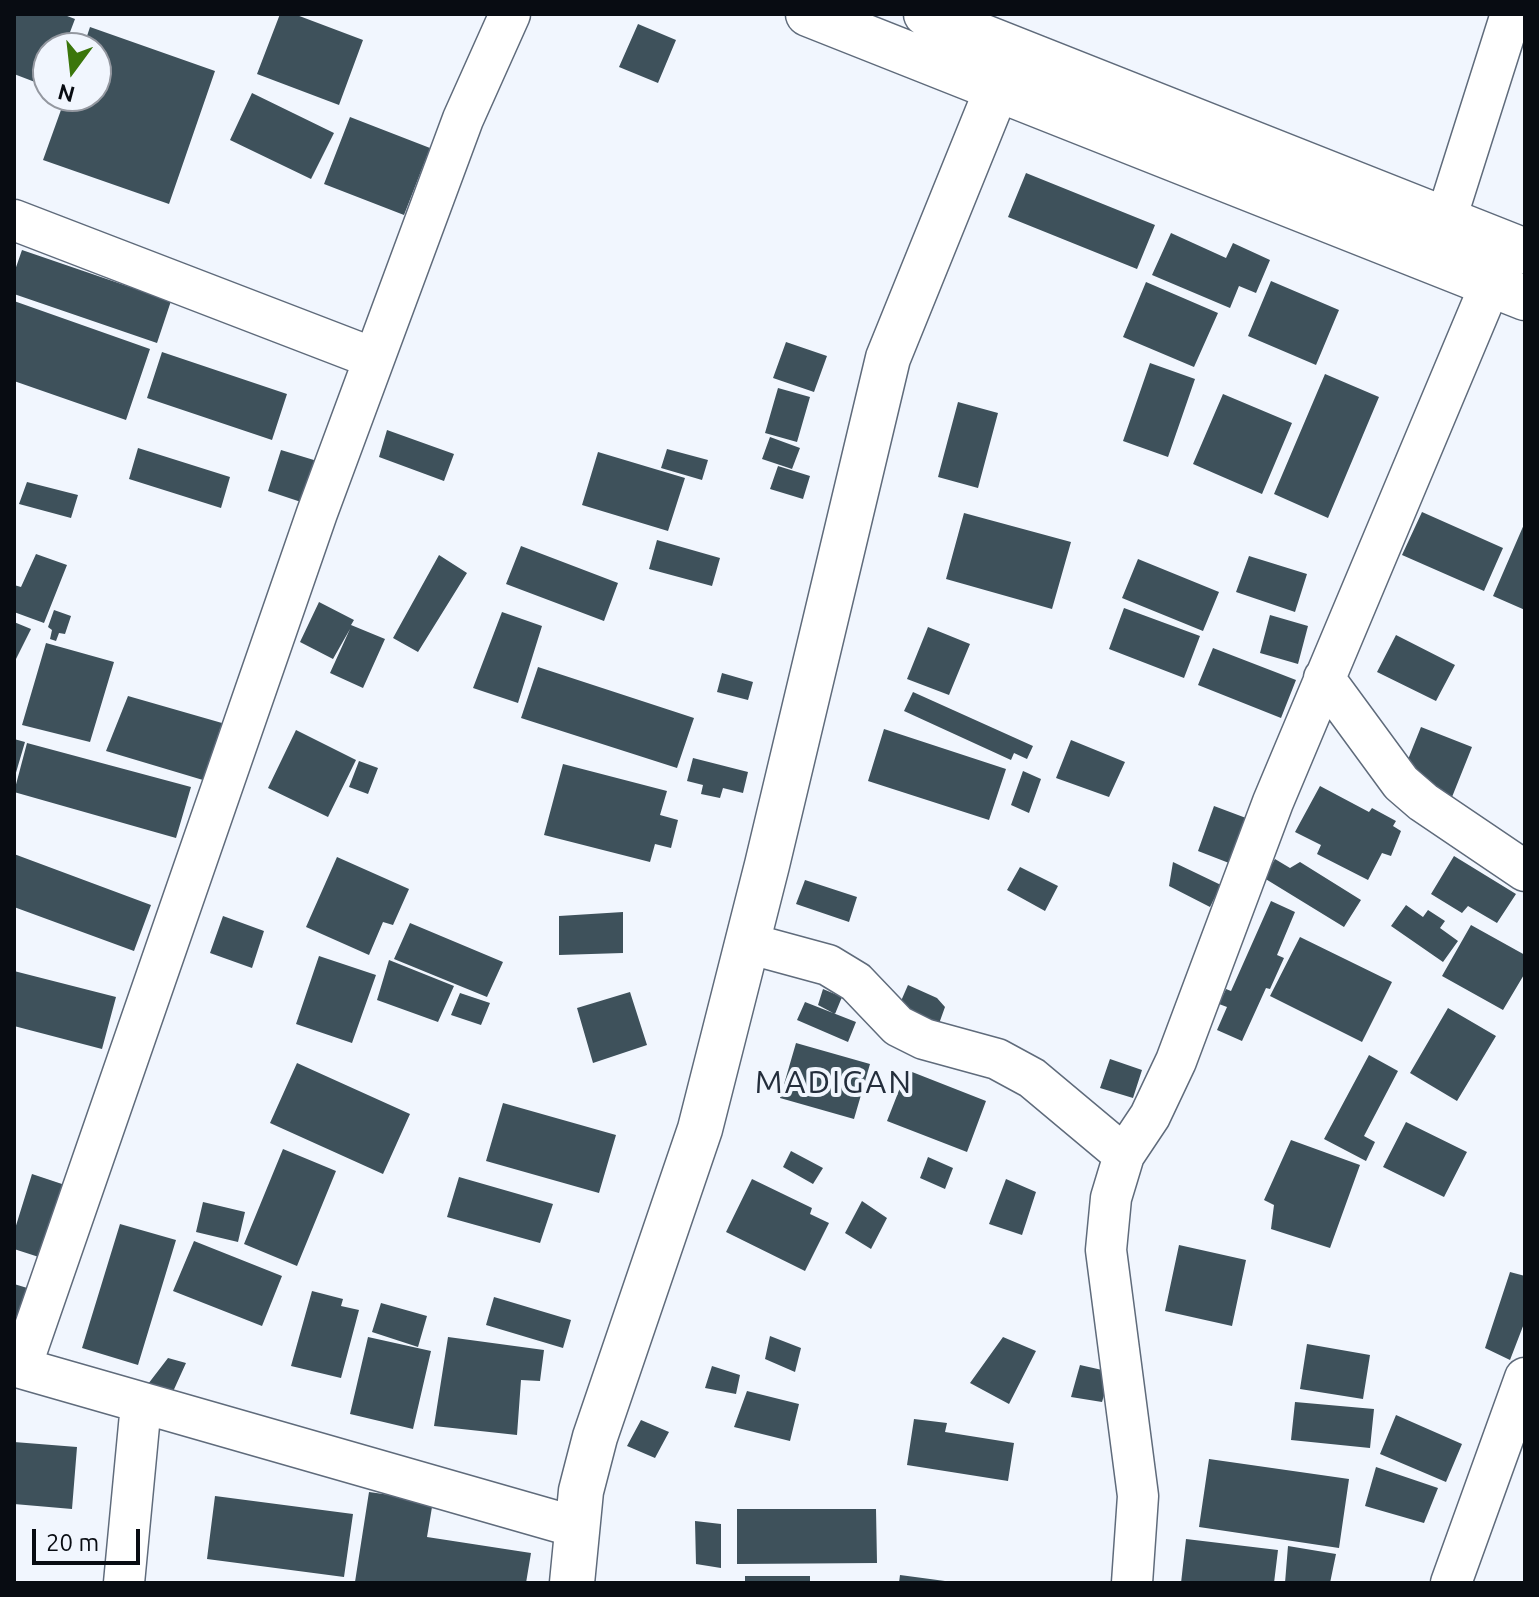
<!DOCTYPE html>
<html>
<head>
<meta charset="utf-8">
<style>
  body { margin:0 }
  #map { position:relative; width:1539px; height:1597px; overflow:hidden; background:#f1f6fe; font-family:Ubuntu,sans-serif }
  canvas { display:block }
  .frame { position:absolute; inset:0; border:16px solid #080c12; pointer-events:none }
  .north { position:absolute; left:32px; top:32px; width:80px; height:80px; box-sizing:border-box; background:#f1f6fe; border:2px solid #9498a0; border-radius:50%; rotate:195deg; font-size:22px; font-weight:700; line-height:32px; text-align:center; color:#080c12 }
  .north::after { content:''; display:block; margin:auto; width:28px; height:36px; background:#3b760b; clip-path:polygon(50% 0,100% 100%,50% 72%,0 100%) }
  .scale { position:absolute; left:32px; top:1529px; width:108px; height:36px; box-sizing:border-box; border:4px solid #080c12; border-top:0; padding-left:10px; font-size:24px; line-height:28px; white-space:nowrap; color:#080c12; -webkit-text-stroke:6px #f1f6fe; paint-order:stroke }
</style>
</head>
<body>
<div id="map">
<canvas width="1539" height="1597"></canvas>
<div class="frame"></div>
<div class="north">N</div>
<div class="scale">20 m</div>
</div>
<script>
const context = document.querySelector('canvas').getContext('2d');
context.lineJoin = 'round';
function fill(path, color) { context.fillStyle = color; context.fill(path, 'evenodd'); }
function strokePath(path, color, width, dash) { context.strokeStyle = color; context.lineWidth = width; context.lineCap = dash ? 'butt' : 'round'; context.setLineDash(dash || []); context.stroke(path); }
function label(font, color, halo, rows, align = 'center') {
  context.font = font + ' Ubuntu,sans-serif'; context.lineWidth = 8; context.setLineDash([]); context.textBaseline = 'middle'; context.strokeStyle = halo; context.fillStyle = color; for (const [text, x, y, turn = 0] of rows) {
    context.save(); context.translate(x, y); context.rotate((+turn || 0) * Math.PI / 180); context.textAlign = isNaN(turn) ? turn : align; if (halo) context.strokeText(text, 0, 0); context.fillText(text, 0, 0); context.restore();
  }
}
const building = new Path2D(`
  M 14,14 L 62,14 L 75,19 L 64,48 L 48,48 L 48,87 L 14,74 Z
  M 280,14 L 294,14 L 363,40 L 339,105 L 257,74 Z
  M 638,24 L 676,40 L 658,83 L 619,67 Z
  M 90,27 L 215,71 L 169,204 L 43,160 L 66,96 L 96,96 L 96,48 L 83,48 Z
  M 252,93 L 334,133 L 311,179 L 230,140 Z
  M 350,117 L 430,148 L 404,215 L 324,184 Z
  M 1026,173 L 1155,225 L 1137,269 L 1008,217 Z
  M 1171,233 L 1226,258 L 1233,243 L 1270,260 L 1256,293 L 1239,286 L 1230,308 L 1152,275 Z
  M 22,250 L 171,301 L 157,343 L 14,294 L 14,273 Z
  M 1271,281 L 1339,310 L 1316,365 L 1248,336 Z
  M 1146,282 L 1218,313 L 1194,367 L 1123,337 Z
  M 14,301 L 150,349 L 126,420 L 14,381 Z
  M 786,342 L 827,356 L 814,392 L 773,378 Z
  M 162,352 L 287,394 L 272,440 L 147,398 Z
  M 1150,363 L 1195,379 L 1168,457 L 1123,441 Z
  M 1325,374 L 1379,397 L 1328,518 L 1274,494 Z
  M 778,388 L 810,397 L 797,442 L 765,433 Z
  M 1223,394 L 1292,423 L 1262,494 L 1193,464 Z
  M 958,402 L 998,413 L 978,488 L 938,477 Z
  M 387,430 L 454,454 L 444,481 L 379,457 Z
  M 770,437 L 800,448 L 792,469 L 762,459 Z
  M 138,448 L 230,477 L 221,508 L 129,479 Z
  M 667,449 L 708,460 L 702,480 L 661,468 Z
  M 281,450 L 327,464 L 313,506 L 268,491 Z
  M 598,452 L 685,478 L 668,531 L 582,505 Z
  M 778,466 L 810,476 L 803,499 L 770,489 Z
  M 27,482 L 78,495 L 71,518 L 19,504 Z
  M 1422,512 L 1503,548 L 1484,591 L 1402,555 Z
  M 964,513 L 1071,542 L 1052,609 L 946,579 Z
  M 1525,522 L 1525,610 L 1493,596 Z
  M 657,540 L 720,558 L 712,586 L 649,569 Z
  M 521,546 L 618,583 L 604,621 L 506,584 Z
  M 36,554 L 67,565 L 44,623 L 14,612 L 14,585 L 21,587 Z
  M 439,555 L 467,573 L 418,652 L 393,638 Z
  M 1249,556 L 1307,574 L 1295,612 L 1236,592 Z
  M 1138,559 L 1219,592 L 1203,631 L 1122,598 Z
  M 319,602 L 354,620 L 351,625 L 385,639 L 363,688 L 330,673 L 350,629 L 333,659 L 300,642 Z
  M 1124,608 L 1200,636 L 1184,678 L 1109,649 Z
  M 54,610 L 71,616 L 65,634 L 59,633 L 56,641 L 50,639 L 52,630 L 48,627 Z
  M 502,612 L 542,626 L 518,703 L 473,688 Z
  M 1270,615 L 1308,626 L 1298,664 L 1260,653 Z
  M 14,622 L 31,629 L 14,663 Z
  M 928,627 L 970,644 L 949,695 L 907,679 Z
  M 1396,635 L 1455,665 L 1436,701 L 1377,672 Z
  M 46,643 L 114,662 L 90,742 L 22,725 Z
  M 1213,648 L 1296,680 L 1281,718 L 1198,685 Z
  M 538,667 L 694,718 L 677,768 L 521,718 Z
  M 722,673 L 753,682 L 748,700 L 717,692 Z
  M 913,692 L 1033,746 L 1027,759 L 1014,753 L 1011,760 L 904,711 Z
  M 128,696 L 222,723 L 203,780 L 106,751 Z
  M 1421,727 L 1472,747 L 1452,797 L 1401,777 Z
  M 884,729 L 1006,769 L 989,820 L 868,781 Z
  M 296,730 L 356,760 L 328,817 L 268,788 Z
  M 14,739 L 25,742 L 15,776 L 14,776 Z
  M 1071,740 L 1125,762 L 1109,797 L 1056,778 Z
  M 27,743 L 191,787 L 176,838 L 14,792 Z
  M 693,758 L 748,772 L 743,793 L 723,788 L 720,798 L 701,794 L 703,785 L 687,781 Z
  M 359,761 L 378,768 L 368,794 L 349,787 Z
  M 563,764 L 667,791 L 660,815 L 678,820 L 671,848 L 655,844 L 650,862 L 544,835 Z
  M 1023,771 L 1041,779 L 1029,813 L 1011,805 Z
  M 1320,786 L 1369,812 L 1372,808 L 1396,821 L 1393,826 L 1401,831 L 1391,856 L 1382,853 L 1368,880 L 1317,854 L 1321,845 L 1295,832 Z
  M 1214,806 L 1246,818 L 1229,863 L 1198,851 Z
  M 14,854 L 151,905 L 134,951 L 14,907 Z
  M 1454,856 L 1516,894 L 1497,923 L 1468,906 L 1462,913 L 1431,894 Z
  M 337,857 L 409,889 L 393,925 L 383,922 L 369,955 L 306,927 Z
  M 1275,859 L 1290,868 L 1300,862 L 1361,900 L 1344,927 L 1264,878 Z
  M 1173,862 L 1221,885 L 1210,907 L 1169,886 Z
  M 1020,867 L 1058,886 L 1045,911 L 1007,890 Z
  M 805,880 L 857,897 L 849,922 L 796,904 Z
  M 1271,901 L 1295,912 L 1277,955 L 1284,958 L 1270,989 L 1266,988 L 1242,1041 L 1217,1030 L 1227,1007 L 1219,1004 L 1226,989 L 1231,991 Z
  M 1406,905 L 1423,917 L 1428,910 L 1445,921 L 1440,928 L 1458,941 L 1443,962 L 1391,926 Z
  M 623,912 L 623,953 L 559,955 L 559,916 Z
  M 223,916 L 264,931 L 252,968 L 210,953 Z
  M 410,923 L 503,962 L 487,997 L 394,959 Z
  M 1471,925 L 1525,955 L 1525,973 L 1503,1010 L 1442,976 Z
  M 1300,937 L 1392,982 L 1362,1042 L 1270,996 Z
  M 319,956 L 376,975 L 352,1043 L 296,1024 Z
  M 389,960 L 454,986 L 438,1022 L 377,1000 Z
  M 14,971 L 116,997 L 102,1049 L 14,1026 Z
  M 908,985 L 937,998 L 945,1007 L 936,1032 L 894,1017 Z
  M 823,989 L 842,997 L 835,1014 L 818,1005 Z
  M 630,992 L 647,1045 L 593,1063 L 577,1008 Z
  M 460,993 L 490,1003 L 481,1025 L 451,1015 Z
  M 805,1002 L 856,1022 L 848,1042 L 797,1020 Z
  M 1448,1008 L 1496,1036 L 1457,1101 L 1410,1073 Z
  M 796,1043 L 870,1064 L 854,1119 L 780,1098 Z
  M 1369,1055 L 1398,1071 L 1364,1136 L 1375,1142 L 1366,1161 L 1324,1139 Z
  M 1110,1059 L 1142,1070 L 1133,1098 L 1100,1088 Z
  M 297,1063 L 410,1114 L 383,1174 L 270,1123 Z
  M 907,1070 L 986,1101 L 967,1152 L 887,1121 Z
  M 503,1103 L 616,1135 L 599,1193 L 486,1161 Z
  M 1406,1122 L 1467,1152 L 1444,1197 L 1383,1167 Z
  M 1291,1140 L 1360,1165 L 1330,1248 L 1271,1229 L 1274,1205 L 1264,1200 Z
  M 283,1149 L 336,1171 L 297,1266 L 244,1244 Z
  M 791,1151 L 823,1168 L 813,1184 L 783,1167 Z
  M 928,1157 L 953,1168 L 945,1189 L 920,1178 Z
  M 32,1174 L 68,1186 L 45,1259 L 14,1249 L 14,1232 Z
  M 459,1177 L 553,1204 L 540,1243 L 447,1217 Z
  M 752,1179 L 812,1208 L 810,1214 L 829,1223 L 805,1271 L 726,1232 Z
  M 1006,1179 L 1036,1192 L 1022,1235 L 989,1224 Z
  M 862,1201 L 887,1218 L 871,1249 L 845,1233 Z
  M 203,1202 L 245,1212 L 238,1242 L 196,1232 Z
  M 120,1224 L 176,1240 L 138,1365 L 82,1348 Z
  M 194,1241 L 282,1276 L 262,1326 L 173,1291 Z
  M 1179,1245 L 1246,1260 L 1232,1326 L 1165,1311 Z
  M 1510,1272 L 1525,1276 L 1525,1321 L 1510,1360 L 1485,1348 Z
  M 14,1284 L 34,1290 L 14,1331 Z
  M 312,1291 L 343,1299 L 341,1306 L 359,1310 L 341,1378 L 291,1366 Z
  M 494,1297 L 571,1320 L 563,1348 L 486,1325 Z
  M 381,1303 L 427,1316 L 418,1347 L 372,1332 Z
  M 770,1336 L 801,1348 L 795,1372 L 765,1359 Z
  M 368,1337 L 431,1351 L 413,1429 L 350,1414 Z
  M 448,1337 L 544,1350 L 540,1381 L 521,1380 L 517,1435 L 434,1426 Z
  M 1003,1337 L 1036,1351 L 1009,1404 L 970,1383 Z
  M 1307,1344 L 1370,1355 L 1363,1399 L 1300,1389 Z
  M 168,1358 L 186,1363 L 171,1396 L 145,1388 Z
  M 1080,1365 L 1111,1372 L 1102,1402 L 1071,1397 Z
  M 712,1366 L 740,1375 L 736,1394 L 705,1388 Z
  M 747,1391 L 799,1404 L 790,1441 L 734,1427 Z
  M 1295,1402 L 1374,1409 L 1370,1448 L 1291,1440 Z
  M 1396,1415 L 1462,1444 L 1446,1482 L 1380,1454 Z
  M 914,1419 L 947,1423 L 945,1432 L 1014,1443 L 1008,1481 L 907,1465 Z
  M 641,1420 L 669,1432 L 655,1458 L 627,1446 Z
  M 14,1442 L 77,1447 L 72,1509 L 14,1504 Z
  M 1209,1459 L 1349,1479 L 1339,1548 L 1199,1527 Z
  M 1376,1467 L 1438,1488 L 1424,1523 L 1365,1506 Z
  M 369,1492 L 433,1501 L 427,1537 L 531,1553 L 526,1583 L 355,1582 Z
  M 215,1496 L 353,1514 L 344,1577 L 207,1559 Z
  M 737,1509 L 876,1509 L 877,1563 L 737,1564 Z
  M 695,1521 L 721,1524 L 721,1568 L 696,1564 Z
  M 1186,1539 L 1278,1550 L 1274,1583 L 1181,1583 Z
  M 1288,1546 L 1336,1554 L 1330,1583 L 1285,1583 Z
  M 900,1575 L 945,1581 L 945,1583 L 899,1583 Z
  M 745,1576 L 810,1576 L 810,1583 L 745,1583 Z`);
const street = new Path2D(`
  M 14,220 L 373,358
  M 1445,222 L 1511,14
  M 1324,678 L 1401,783 L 1423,802 L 1525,871
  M 747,943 L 828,965 L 856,982 L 898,1026 L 924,1039 L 997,1059 L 1032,1078 L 1124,1155
  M 14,1366 L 576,1527
  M 21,1367 L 317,513 L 463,119 L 510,14
  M 124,1583 L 141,1404
  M 1132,1583 L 1138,1496 L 1106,1250 L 1111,1198 L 1124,1155 L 1150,1116 L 1176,1061 L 1273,802 L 1491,283
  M 1451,1583 L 1525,1378`);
const secondary = new Path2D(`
  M 808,14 L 1525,298
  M 926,14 L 1525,251
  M 572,1583 L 581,1491 L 595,1437 L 700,1129 L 767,865 L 888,358 L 997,89`);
const quarterNames = [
  ["MADIGAN",834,1082]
];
fill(building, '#3e515b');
strokePath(street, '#5f6b7b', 43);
strokePath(secondary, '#5f6b7b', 47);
strokePath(street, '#fff', 40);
strokePath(secondary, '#fff', 44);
context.letterSpacing = '2px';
label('32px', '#242e3c', '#f1f6fe', quarterNames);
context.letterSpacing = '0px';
</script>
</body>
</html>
